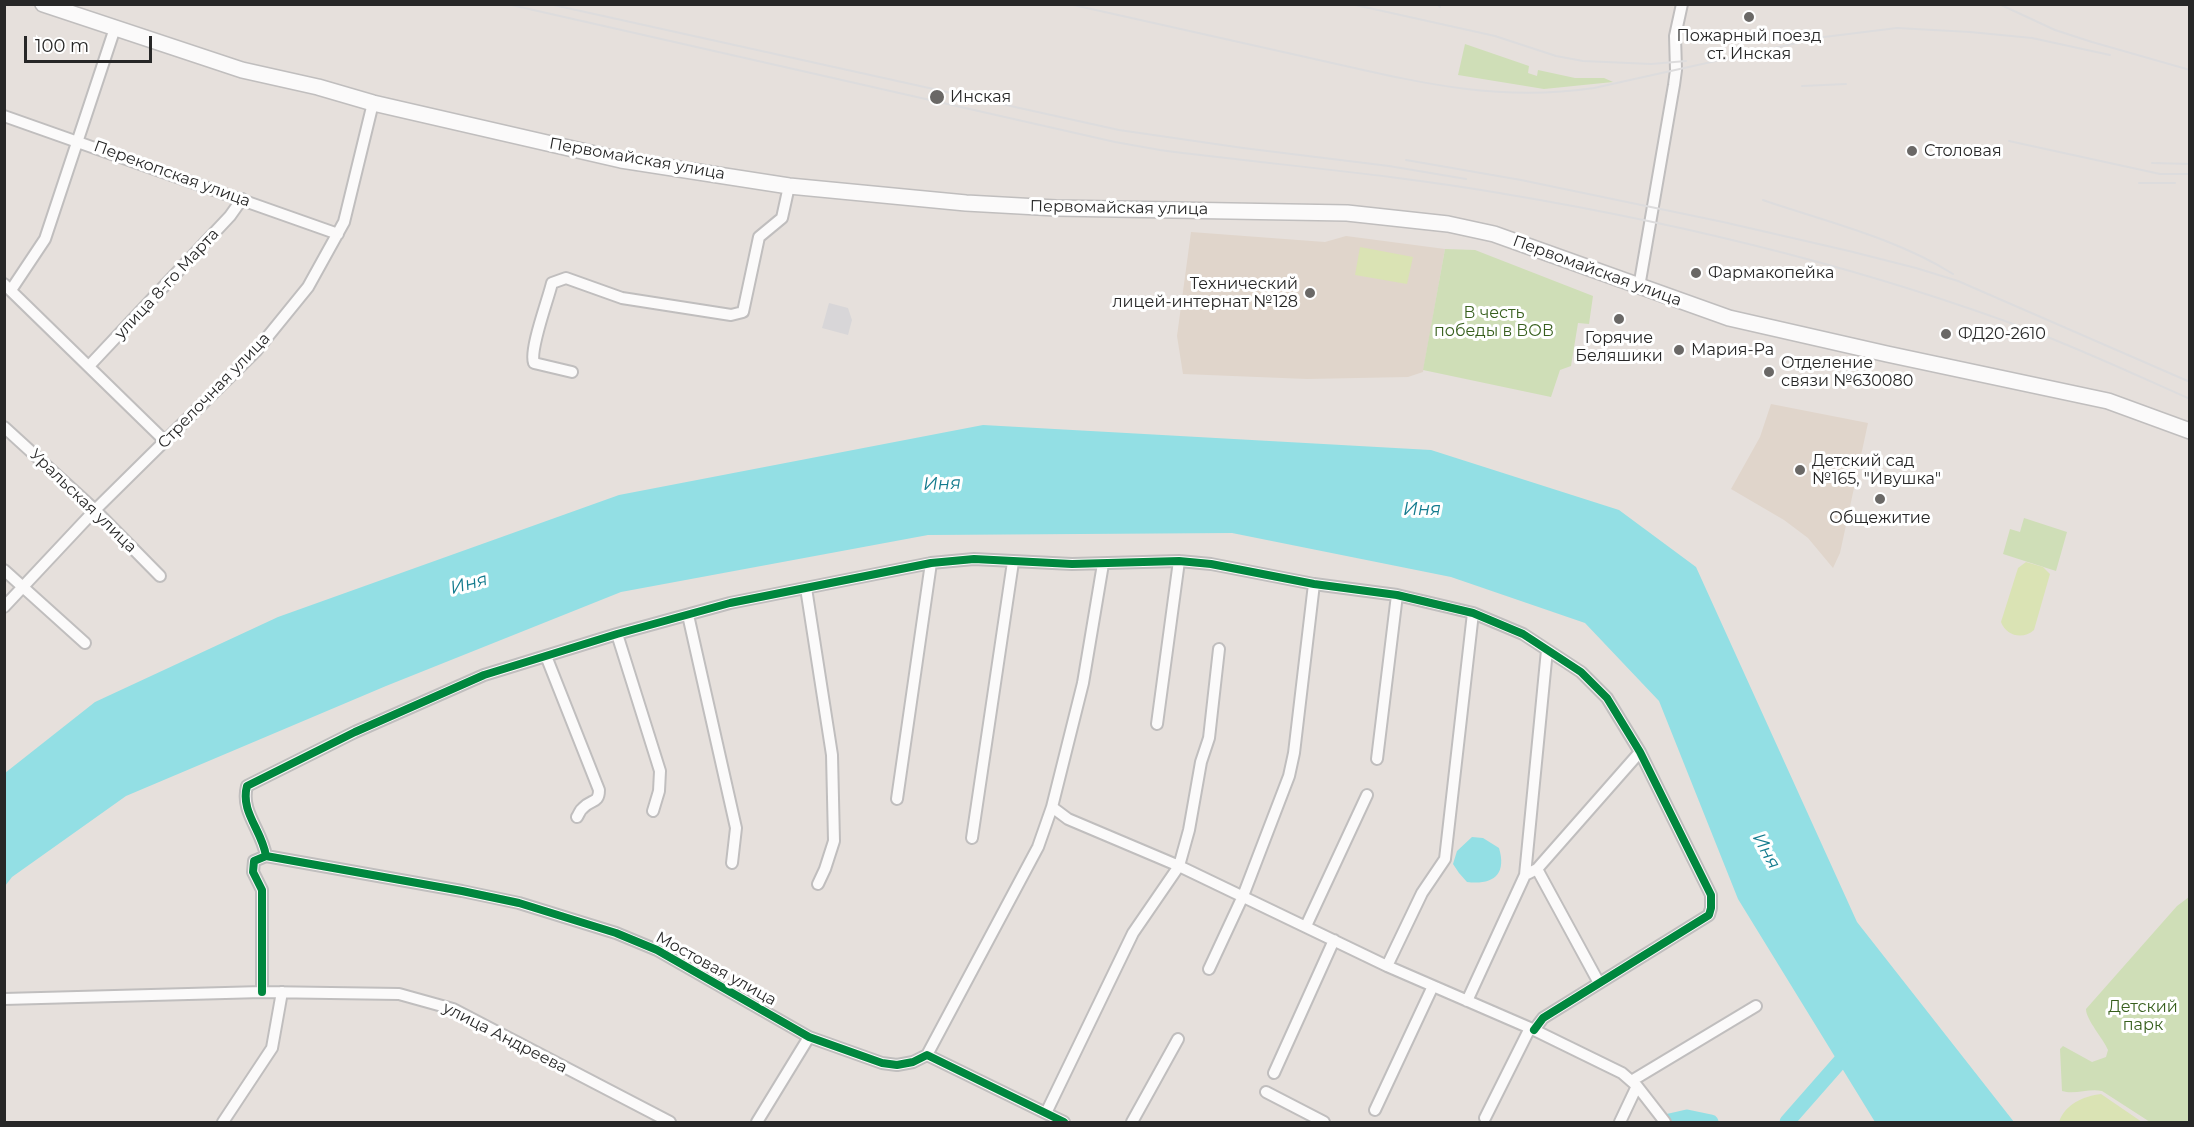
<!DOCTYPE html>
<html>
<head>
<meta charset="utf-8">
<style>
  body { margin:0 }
  #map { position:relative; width:2194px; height:1127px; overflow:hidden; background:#e6e0dc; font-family:Montserrat,sans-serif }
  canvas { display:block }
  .frame { position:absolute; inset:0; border:6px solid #272727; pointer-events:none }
  .scale { position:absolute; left:24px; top:36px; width:128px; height:27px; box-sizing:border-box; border:3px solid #272727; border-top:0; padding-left:8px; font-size:18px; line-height:21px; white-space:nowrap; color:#272727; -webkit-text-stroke:4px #fff; paint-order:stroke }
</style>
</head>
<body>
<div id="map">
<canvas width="2194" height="1127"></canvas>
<div class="frame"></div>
<div class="scale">100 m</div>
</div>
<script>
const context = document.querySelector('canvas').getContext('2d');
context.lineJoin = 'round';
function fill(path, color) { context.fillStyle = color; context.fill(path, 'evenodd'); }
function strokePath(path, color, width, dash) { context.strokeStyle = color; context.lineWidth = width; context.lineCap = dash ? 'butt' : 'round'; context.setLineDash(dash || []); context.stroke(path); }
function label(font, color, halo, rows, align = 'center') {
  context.font = font + ' Montserrat,sans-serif'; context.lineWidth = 6; context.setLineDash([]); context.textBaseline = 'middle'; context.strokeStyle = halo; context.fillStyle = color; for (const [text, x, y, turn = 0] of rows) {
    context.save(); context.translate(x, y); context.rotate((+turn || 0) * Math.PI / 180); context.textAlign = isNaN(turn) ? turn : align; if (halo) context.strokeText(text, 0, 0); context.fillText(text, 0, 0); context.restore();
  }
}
const industrial = new Path2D(`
  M 829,303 L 848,308 L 852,320 L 848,335 L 822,328 Z`);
const education = new Path2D(`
  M 1191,232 L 1325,242 L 1346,236 L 1445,249 L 1423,372 L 1408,377 L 1307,379 L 1183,374 L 1177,336 Z
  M 1771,404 L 1868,423 L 1840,553 L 1833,568 L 1808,538 L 1784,520 L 1731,489 L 1760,437 Z`);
const green = new Path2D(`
  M 1465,44 L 1529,66 L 1528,73 L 1537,76 L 1538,70 L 1575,78 L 1604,78 L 1613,82 L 1544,89 L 1458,75 Z
  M 1445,249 L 1475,250 L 1593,296 L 1589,324 L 1578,323 L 1571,366 L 1560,370 L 1551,397 L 1423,370 Z
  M 2024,518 L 2067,532 L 2056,571 L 2003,554 L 2010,529 L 2020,532 Z
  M 2189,897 L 2189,1122 L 2150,1122 L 2102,1091 C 2089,1088 2075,1095 2062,1091 L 2060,1049 L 2063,1046 L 2092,1062 L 2106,1057 L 2108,1050 C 2103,1038 2086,1020 2086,1009 L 2177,906 Z`);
const pitch = new Path2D(`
  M 1360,247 L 1413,257 L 1407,284 L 1355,275 Z
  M 2026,562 L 2043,567 L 2050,574 L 2034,630 C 2023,640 2006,636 2001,622 L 2018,568 Z
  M 2101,1094 L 2142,1122 L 2059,1122 C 2065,1104 2084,1096 2101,1094 Z`);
const water = new Path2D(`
  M 983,425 L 1431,450 L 1619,510 L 1696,567 L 1857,922 L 2014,1122 L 1875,1122 L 1738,899 L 1659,701 L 1585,623 L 1451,577 L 1232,533 L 928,535 L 621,592 L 386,686 L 126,796 L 12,877 L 5,886 L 5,773 L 95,702 L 278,617 L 619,495 Z
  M 1472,837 L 1483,838 L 1499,848 C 1507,875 1493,885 1467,882 L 1459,873 L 1453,864 L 1457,851 Z`);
const river = new Path2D(`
  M 1665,1122 L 1687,1117 L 1711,1122
  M 1787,1122 L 1852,1048`);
const street = new Path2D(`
  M 4,116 L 338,234
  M 4,284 L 165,441
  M 1639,287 L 1674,85 L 1676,70 L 1675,36 L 1682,4
  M 11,290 L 45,239 L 115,28
  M 89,366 L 230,216 L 242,199
  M 572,372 L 534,363 C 529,350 548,300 552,283 L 566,278 L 622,298 L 731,315 L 743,312 L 759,237 L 782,218 L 789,186
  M 4,427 L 95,510 L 160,576
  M 1103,564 L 1083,683 L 1052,807 L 1068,819 L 1179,866 L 1387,966 L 1530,1028 L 1622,1073 L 1637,1086 L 1665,1122
  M 4,570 L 85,643
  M 806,588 L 832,755 L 834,841 L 825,869 L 818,884
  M 4,607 L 95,510 L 256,351 L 308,287 L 344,222 L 373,103
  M 688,615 L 736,828 L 732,863
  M 617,634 L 660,771 L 659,791 L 653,811
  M 546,656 L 599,790 C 599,804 591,799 583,808 C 580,810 579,814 577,817
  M 1157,724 L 1179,561
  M 1377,759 L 1397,595
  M 897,799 L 931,563
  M 972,838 L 1013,562
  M 266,856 L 462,891 L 519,903 L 616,933 L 657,950 L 809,1037 L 882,1063 L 897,1065 L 913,1062 L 927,1055 L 1064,1122
  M 1537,869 L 1599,983
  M 1525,875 L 1547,650
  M 1306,926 L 1367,795
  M 1387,966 L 1422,893 L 1445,859 L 1473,613
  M 1209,969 L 1243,896 L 1289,776 L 1294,753 L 1314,584
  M 262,992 L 262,890 L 253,872 L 254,861 L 266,856 C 262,830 240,812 247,786 L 355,732 L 484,675 L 617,634 L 730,603 L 931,563 L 974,559 L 1072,564 L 1179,561 L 1211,564 L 1314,584 L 1397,595 L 1473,613 L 1523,634 L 1581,672 L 1607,698 L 1640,752 L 1711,895 L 1711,908 L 1709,915 L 1543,1018 L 1534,1030
  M 4,999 L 262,992 L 399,994 L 453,1009 L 670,1122
  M 1467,1001 L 1525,875 L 1537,869 L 1640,752
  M 927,1055 L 1038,847 L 1052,807
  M 1274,1073 L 1334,940
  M 1633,1080 L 1756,1006
  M 1266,1092 L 1324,1122
  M 1375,1110 L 1433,986
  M 1046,1113 L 1133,933 L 1179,866 L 1189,830 L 1201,762 L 1209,738 L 1219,649
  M 1485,1118 L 1530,1028
  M 223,1122 L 272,1048 L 282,992
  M 757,1122 L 809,1037
  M 1132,1122 L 1178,1039
  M 1620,1122 L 1637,1086`);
const secondary = new Path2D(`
  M 43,4 L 242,70 L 318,87 L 373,103 L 621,160 L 789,186 L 966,203 L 1056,208 L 1347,213 L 1448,224 L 1494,234 L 1729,318 L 1887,354 L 2108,401 L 2190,431`);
const rail = new Path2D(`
  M 507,4 L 1115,142 L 1160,150 C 1275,165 1391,174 1505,194 C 1684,224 1862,267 2032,331 C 2085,351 2138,376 2190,399
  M 549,4 L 1119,130 L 1243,148 L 1389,166 L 1466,179
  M 1069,4 C 1150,22 1230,40 1310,58 C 1409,80 1492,103 1594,88 L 1824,37 L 1897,28 L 1970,32 L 2032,38 L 2110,55
  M 1351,4 L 1495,36 L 1556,56 L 1583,61 L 1651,64 L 1686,61
  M 1437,4 L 1440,7
  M 1999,4 L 2055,30 L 2092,42 L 2190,70
  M 1802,86 L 1846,84
  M 2009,141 L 2160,174 L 2190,174
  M 1406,160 L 1521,180 L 1723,222 L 1849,251 L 1916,268 L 1958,281 L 2190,382
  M 2152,163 L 2190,164
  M 2139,183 L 2175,183
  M 1763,200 C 1827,222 1896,238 1953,274`);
const cycleway = new Path2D(`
  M 266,856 L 462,891 L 519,903 L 616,933 L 657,950 L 809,1037 L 882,1063 L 897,1065 L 913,1062 L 927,1055 L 1064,1122
  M 262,992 L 262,890 L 253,872 L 254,861 L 266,856 C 262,830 240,812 247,786 L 355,732 L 484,675 L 617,634 L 730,603 L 931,563 L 974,559 L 1072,564 L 1179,561 L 1211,564 L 1314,584 L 1397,595 L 1473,613 L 1523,634 L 1581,672 L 1607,698 L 1640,752 L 1711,895 L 1711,908 L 1709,915 L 1543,1018 L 1534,1030`);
const markers = [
  [1749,17,6,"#6a6866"],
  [937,97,8,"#6a6866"],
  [1912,151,6,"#6a6866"],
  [1696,273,6,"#6a6866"],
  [1310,293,6,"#6a6866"],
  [1619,319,6,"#6a6866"],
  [1946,334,6,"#6a6866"],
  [1679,350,6,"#6a6866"],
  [1769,372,6,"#6a6866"],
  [1800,470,6,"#6a6866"],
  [1880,499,6,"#6a6866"]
];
const poiNames = [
  ["Пожарный поезд",1749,36,"center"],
  ["ст. Инская",1749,54,"center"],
  ["Инская",950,97],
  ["Столовая",1924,151],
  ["Фармакопейка",1708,273],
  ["Технический",1298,284,"right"],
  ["лицей-интернат №128",1298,302,"right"],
  ["ФД20-2610",1958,334],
  ["Горячие",1619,338,"center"],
  ["Беляшики",1619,356,"center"],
  ["Мария-Ра",1691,350],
  ["Отделение",1781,363],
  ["связи №630080",1781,381],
  ["Детский сад",1812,461],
  ["№165, \"Ивушка\"",1812,479],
  ["Общежитие",1880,518,"center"]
];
const streetNames = [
  ["Первомайская улица",637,159,10],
  ["Перекопская улица",172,174,20],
  ["Первомайская улица",1119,208,1],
  ["Первомайская улица",1597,271,20],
  ["улица 8-го Марта",167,284,-47],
  ["Стрелочная улица",214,391,-46],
  ["Уральская улица",83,501,44],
  ["Мостовая улица",716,969,29],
  ["улица Андреева",505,1038,27]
];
const parkNames = [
  ["В честь",1494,313],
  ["победы в ВОВ",1494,331],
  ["Детский",2143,1007],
  ["парк",2143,1025]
];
const waterNames = [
  ["Иня",942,484,-2],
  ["Иня",1422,510],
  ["Иня",469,584,-15],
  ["Иня",1766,851,61]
];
fill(industrial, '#d8d6d8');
fill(education, '#e0d5cb');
fill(green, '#cfdeb7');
fill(pitch, '#dae3b4');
fill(water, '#93dfe4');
strokePath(river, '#93dfe4', 15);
strokePath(street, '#c0bebe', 14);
strokePath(secondary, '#c0bebe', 18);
strokePath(street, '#fbfafa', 10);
strokePath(secondary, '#fbfafa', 15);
strokePath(rail, '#dddcdd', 2);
strokePath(cycleway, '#00873e', 8);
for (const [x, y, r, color] of markers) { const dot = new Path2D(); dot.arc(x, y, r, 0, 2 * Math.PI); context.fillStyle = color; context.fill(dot); strokePath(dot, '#fff', 2); }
label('16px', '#272727', '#fff', poiNames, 'left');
label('16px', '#272727', '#fff', streetNames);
label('16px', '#375f1d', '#fff', parkNames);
label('italic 18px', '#147b8e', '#fff', waterNames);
</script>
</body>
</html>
